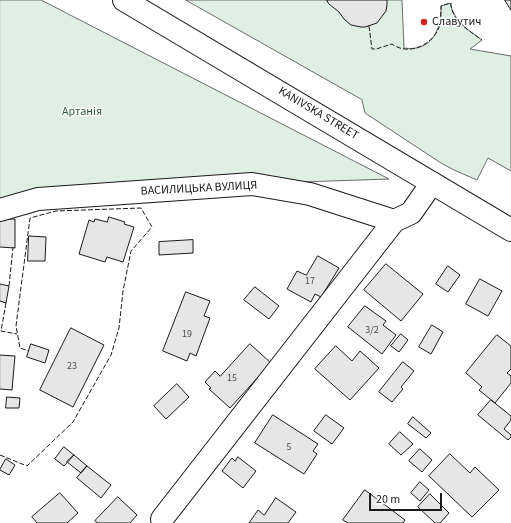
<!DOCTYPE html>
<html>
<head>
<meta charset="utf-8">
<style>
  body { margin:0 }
  #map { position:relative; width:511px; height:523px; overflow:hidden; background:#fff; font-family:"Source Sans 3",sans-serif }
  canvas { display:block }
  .scale { position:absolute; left:369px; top:493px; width:73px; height:18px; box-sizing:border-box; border:2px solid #1a1a1a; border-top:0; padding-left:5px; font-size:12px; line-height:14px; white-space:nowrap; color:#1a1a1a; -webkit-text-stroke:3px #fff; paint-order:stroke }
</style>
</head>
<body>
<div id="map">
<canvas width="511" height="523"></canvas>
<div class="scale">20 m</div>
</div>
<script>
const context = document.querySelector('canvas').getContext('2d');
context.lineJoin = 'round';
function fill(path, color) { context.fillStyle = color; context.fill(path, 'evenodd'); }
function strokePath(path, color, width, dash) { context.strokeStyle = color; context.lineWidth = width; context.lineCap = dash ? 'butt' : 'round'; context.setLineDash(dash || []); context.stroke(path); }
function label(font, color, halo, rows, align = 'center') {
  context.font = font + ' "Source Sans 3",sans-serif'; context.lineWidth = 3; context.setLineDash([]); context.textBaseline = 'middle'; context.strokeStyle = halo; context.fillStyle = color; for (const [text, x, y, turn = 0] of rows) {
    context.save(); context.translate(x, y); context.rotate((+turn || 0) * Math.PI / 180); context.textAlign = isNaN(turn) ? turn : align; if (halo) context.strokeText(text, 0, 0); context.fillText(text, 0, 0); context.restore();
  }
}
const green = new Path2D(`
  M 0,0 L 41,0 L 389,179 L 183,186 L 0,200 Z
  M 186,0 L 402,0 L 404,48 C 432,52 441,30 441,6 L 450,3 C 454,21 468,30 482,40 L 470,49 L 511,56 L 511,171 L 488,158 L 477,180 L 454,170 L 441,163 L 365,113 L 362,100 Z`);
const building = new Path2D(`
  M 327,0 L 387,0 L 387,5 L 386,11 L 377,23 L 365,27 L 361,27 L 351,25 L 344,19 L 339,12 L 329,4 Z
  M 505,0 L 511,0 L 511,10 Z
  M 109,217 L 125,222 L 124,224 L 134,227 L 123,262 L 107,257 L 105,262 L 79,254 L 89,220 L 94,222 L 95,219 L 107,222 Z
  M 0,219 L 15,219 L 15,248 L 0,247 Z
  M 29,236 L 46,237 L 45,261 L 28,261 Z
  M 193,240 L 193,253 L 159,255 L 159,242 Z
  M 318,256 L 339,268 L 321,297 L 315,294 L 311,302 L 287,289 L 297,271 L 306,275 Z
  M 386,264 L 423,294 L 401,321 L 364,290 Z
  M 448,266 L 460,275 L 448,292 L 436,284 Z
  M 480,279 L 502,291 L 488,316 L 466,304 Z
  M 0,284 L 9,286 L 6,303 L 0,301 Z
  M 255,287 L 279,306 L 269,319 L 244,300 Z
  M 186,292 L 210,301 L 204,316 L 210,318 L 196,356 L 190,353 L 187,361 L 163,351 Z
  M 365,306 L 386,321 L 383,325 L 396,335 L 382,354 L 348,327 Z
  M 432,325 L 443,332 L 431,354 L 419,347 Z
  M 71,328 L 104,345 L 73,407 L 40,390 Z
  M 401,334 L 408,340 L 399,352 L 391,346 Z
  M 497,335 L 511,346 L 511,369 L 507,373 L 511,376 L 511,383 L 495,403 L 479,390 L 482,387 L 466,373 Z
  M 31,344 L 49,350 L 45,363 L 27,357 Z
  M 250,344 L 271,363 L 230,408 L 209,389 L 211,388 L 205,382 L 215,371 L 220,376 Z
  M 336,346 L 352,361 L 360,351 L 379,368 L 350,400 L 315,369 Z
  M 0,355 L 15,356 L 12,390 L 0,389 Z
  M 403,362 L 414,371 L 401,387 L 403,389 L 392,402 L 379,392 Z
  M 177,384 L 189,397 L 166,419 L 154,406 Z
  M 7,397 L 20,398 L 19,408 L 6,408 Z
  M 491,400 L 511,416 L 511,420 L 504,429 L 511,435 L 511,437 L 508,440 L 478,415 Z
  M 273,415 L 318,444 L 313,451 L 317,454 L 304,474 L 255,443 Z
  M 326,415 L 344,428 L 332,444 L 314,431 Z
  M 413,417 L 431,433 L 426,438 L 408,424 Z
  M 400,432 L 413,444 L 401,455 L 389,444 Z
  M 64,447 L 74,455 L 64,466 L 55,459 Z
  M 420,449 L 432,460 L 422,472 L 409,461 Z
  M 450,454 L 470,473 L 475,467 L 499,490 L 472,517 L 429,476 Z
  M 74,455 L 87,466 L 81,473 L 67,462 Z
  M 238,457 L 256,471 L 243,488 L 222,471 L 232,458 L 235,461 Z
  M 6,459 L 15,465 L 9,475 L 0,470 Z
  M 87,466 L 111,485 L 101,498 L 77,478 Z
  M 420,482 L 429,490 L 420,501 L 411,493 Z
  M 365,490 L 405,520 L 403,523 L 348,523 L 343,520 Z
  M 60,493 L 78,513 L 67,523 L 37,523 L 32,517 Z
  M 430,494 L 449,513 L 440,523 L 435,523 L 418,507 Z
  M 118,497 L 137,515 L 130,523 L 98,523 L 95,521 Z
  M 276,498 L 296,512 L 288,523 L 249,523 L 258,510 L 264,515 Z`);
const minor = new Path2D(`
  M 0,210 L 38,199 L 252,184 L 310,194 L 394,221 L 411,213 L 432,183
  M 162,519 L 394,221`);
const major = new Path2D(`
  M 124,0 L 511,230`);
const fence = new Path2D(`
  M 369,26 L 372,49 L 376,49 L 392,44 C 394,46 397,47 400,48 C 417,53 435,41 440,25 C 441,19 441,12 441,6 L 451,3 C 451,21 470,31 482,40
  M 9,286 L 13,247
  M 6,303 L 1,331 L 17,334
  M 0,455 L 27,466 L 73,422 L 111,355 L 119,328 L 123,291 L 131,251 L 152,227 L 141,208 L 56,211 L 30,218 L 16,326 L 20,348 L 29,351`);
const markers = [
  [424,22,4,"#c62828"]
];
const numberNames = [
  ["17",310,282],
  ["3/2",372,331],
  ["19",187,335],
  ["23",72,367],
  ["15",232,379],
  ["5",289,448]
];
const poiNames = [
  ["Славутич",432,22]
];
const parkNames = [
  ["Артанія",82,112]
];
const streetNames = [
  ["KANIVSKA STREET",318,114,31],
  ["ВАСИЛИЦЬКА ВУЛИЦЯ",199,189,-3]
];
fill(green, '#e0efe3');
strokePath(green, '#6a6a6a', 1);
fill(building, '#e6e6e6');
strokePath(building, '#1a1a1a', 1);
strokePath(minor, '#1a1a1a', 24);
strokePath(major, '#1a1a1a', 24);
strokePath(minor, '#fff', 22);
strokePath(major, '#fff', 22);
strokePath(fence, '#1a1a1a', 1, [5, 2]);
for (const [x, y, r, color] of markers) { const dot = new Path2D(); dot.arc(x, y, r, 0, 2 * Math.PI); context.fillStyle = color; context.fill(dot); strokePath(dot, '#fff', 1.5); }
label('10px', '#4d4d4d', null, numberNames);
label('12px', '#1a1a1a', '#fff', poiNames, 'left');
label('12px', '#2b5a34', '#fff', parkNames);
label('12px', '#1a1a1a', '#fff', streetNames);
</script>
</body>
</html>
